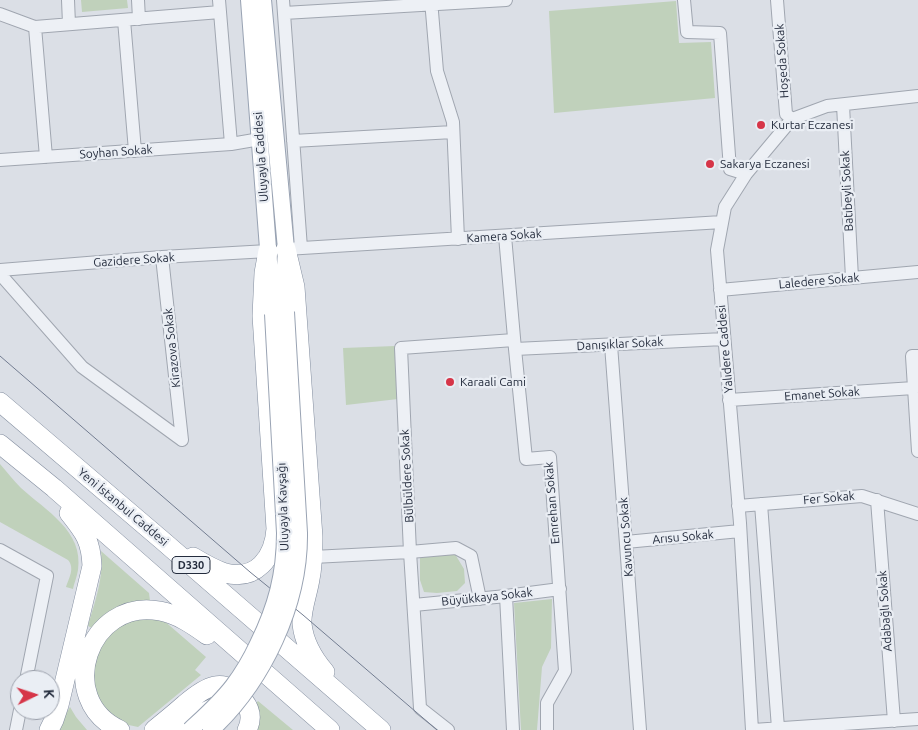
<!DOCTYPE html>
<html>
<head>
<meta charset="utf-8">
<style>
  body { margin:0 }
  #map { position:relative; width:918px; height:730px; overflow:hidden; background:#dbdfe6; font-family:Ubuntu,sans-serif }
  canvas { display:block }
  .north { position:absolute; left:10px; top:670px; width:50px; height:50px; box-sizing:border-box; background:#eaeef4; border:1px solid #9ba0ab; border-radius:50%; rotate:86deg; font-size:14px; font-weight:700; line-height:20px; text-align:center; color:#242c3d }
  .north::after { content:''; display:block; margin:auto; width:18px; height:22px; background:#d63548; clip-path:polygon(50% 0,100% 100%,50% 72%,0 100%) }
</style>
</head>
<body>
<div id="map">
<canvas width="918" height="730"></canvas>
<div class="north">K</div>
</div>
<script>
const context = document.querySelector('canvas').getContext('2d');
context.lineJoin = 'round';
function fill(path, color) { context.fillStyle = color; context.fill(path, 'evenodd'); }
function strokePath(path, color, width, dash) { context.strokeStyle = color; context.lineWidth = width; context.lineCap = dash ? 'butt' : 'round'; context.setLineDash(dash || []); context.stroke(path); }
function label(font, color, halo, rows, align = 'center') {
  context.font = font + ' Ubuntu,sans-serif'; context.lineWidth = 4.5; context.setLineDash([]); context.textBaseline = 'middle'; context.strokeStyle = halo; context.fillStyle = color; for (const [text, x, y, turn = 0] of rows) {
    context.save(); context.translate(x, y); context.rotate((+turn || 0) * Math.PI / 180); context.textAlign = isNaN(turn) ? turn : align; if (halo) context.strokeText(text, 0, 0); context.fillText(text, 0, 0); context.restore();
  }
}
const green = new Path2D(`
  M 81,0 L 127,0 L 128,8 L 82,12 Z
  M 676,1 L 679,43 L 711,42 L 715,98 L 554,113 L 549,11 Z
  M 395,346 L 398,399 L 346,405 L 343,348 Z
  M 0,464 C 7,472 13,480 21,488 C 45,510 84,531 78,570 C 77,577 74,583 73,589 L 66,587 C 69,578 75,568 68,560 L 0,522 Z
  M 101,551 L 149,593 L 150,601 C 126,601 107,609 92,628 L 88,626 C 95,601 104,578 101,551 Z
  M 455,554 L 464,569 L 465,583 L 457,591 L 437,593 L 424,592 L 420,580 L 420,556 Z
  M 552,599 L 551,648 L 542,667 L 537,730 L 521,730 L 514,603 Z
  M 138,619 L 162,619 L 206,657 L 195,670 L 201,675 L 138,727 L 124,724 L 104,709 L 93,687 L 95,653 L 117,627 Z
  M 258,701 L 293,730 L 256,730 L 255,704 Z
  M 70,707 L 76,717 L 87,730 L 56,730 Z`);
const minor = new Path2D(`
  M 68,0 L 69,24
  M 138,0 L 139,19
  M 219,0 L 231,144 L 260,139
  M 283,0 L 301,248
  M 431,0 L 437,71 L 453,122 L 458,239
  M 684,0 L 687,32 L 720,33 L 730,169 L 746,174
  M 777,0 L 786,114 L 792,119
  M 284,13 L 506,0
  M 0,14 L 35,27 L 220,12
  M 124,20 L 135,151
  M 35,27 L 46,157
  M 843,105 L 852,278
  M 293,141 L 453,132
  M 0,160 L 231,144
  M 505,236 L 515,349 L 526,459 L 550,457 L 565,671 L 547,703 L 547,730
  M 286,249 L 722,222
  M 162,257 L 182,440
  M 0,270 L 162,257 L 268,251
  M 0,274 L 82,367 L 182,440
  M 720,290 L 918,272
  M 611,345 L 640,730
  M 515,349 L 724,339
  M 918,356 L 912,356 L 918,451
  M 729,400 L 914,388
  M 877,500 L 894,721
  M 761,504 L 778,728
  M 738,506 L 862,496 L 918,514
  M 626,542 L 740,531
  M 0,550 L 47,576 L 26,680
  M 313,557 L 410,552 L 456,548 L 471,556 L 480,599
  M 506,596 L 513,730
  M 414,605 L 506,596 L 560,589
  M 16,730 L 20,710
  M 448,730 L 420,708 L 410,552 L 401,348 L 514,340
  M 752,730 L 740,523 L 717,250 L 725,207 L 746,174 L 792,119 L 827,106 L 918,96
  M 753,730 L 918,719`);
const major = new Path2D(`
  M 249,0 L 273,314
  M 263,0 L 286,249 L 284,291 L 286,312`);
const highway = new Path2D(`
  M 286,249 L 295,287 L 313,537 C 313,551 313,565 310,579 C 308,593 301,610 302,624 C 304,643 313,658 325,672
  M 0,402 L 163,541 L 381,730
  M 0,444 L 54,488 L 330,730
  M 193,557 C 203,563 213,569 225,573 C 256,581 274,558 276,529 L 262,316 L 264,273 L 268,251
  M 49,730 L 54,720 L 59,705 L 92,566 C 91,540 84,532 69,513
  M 120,730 C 54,700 88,597 160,611 C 177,614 193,625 207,635
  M 154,730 C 165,721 175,713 185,704 C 205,687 224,674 244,701 C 251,710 252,720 247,730
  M 169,730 L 198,715 L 213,708`);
const tram = new Path2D(`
  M 0,356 L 250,572 L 303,615 L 437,730`);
const majorBridge = new Path2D(`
  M 190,730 C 205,716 220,703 233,686 C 243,673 251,659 258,644 C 276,607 285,575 285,533 L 273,314
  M 211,730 C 263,682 300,604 299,533 L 286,312`);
const markers = [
  [761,125,5,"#d63548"],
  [710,164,5,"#d63548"],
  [450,382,5,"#d63548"]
];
const shields = [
  [191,565,38]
];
const shieldNames = [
  ["D330",191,565]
];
const streetNames = [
  ["Hoşeda Sokak",782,61,-94],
  ["Soyhan Sokak",116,152,-4],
  ["Uluyayla Caddesi",261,157,-94],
  ["Batıbeyli Sokak",847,191,-93],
  ["Kamera Sokak",504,236,-4],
  ["Gazidere Sokak",134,260,-4],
  ["Laledere Sokak",819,281,-5],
  ["Danışıklar Sokak",620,344,-3],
  ["Kirazova Sokak",172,348,-96],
  ["Yalıdere Caddesi",725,349,-95],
  ["Emanet Sokak",822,394,-4],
  ["Bülbüldere Sokak",407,476,-93],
  ["Fer Sokak",829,498,-5],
  ["Emrehan Sokak",552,503,-95],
  ["Yeni İstanbul Caddesi",123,507,40],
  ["Uluyayla Kavşağı",283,507,-92],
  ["Kavuncu Sokak",626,537,-94],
  ["Arısu Sokak",683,537,-5],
  ["Büyükkaya Sokak",487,597,-6],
  ["Adabağlı Sokak",885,611,-94]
];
const poiNames = [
  ["Kurtar Eczanesi",771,125],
  ["Sakarya Eczanesi",720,164],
  ["Karaali Cami",460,382]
];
fill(green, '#c0d1bb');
strokePath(minor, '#a0a6b0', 14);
strokePath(major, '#99a3b3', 18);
strokePath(highway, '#818c9e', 20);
strokePath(minor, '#edf0f5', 12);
strokePath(major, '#fff', 16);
strokePath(highway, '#fff', 19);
strokePath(tram, '#737d91', 1);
strokePath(majorBridge, '#99a3b3', 18, []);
strokePath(majorBridge, '#fff', 16);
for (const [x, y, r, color] of markers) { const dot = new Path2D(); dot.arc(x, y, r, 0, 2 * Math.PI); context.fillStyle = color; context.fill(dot); strokePath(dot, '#eaeef4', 2); }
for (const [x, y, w] of shields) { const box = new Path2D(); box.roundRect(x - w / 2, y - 8.5, w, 17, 4); context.fillStyle = '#eaeef4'; context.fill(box); strokePath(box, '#242c3d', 1); }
label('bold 11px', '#242c3d', null, shieldNames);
label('12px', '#242c3d', '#eaeef4', streetNames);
label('12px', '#242c3d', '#eaeef4', poiNames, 'left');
</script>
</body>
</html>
